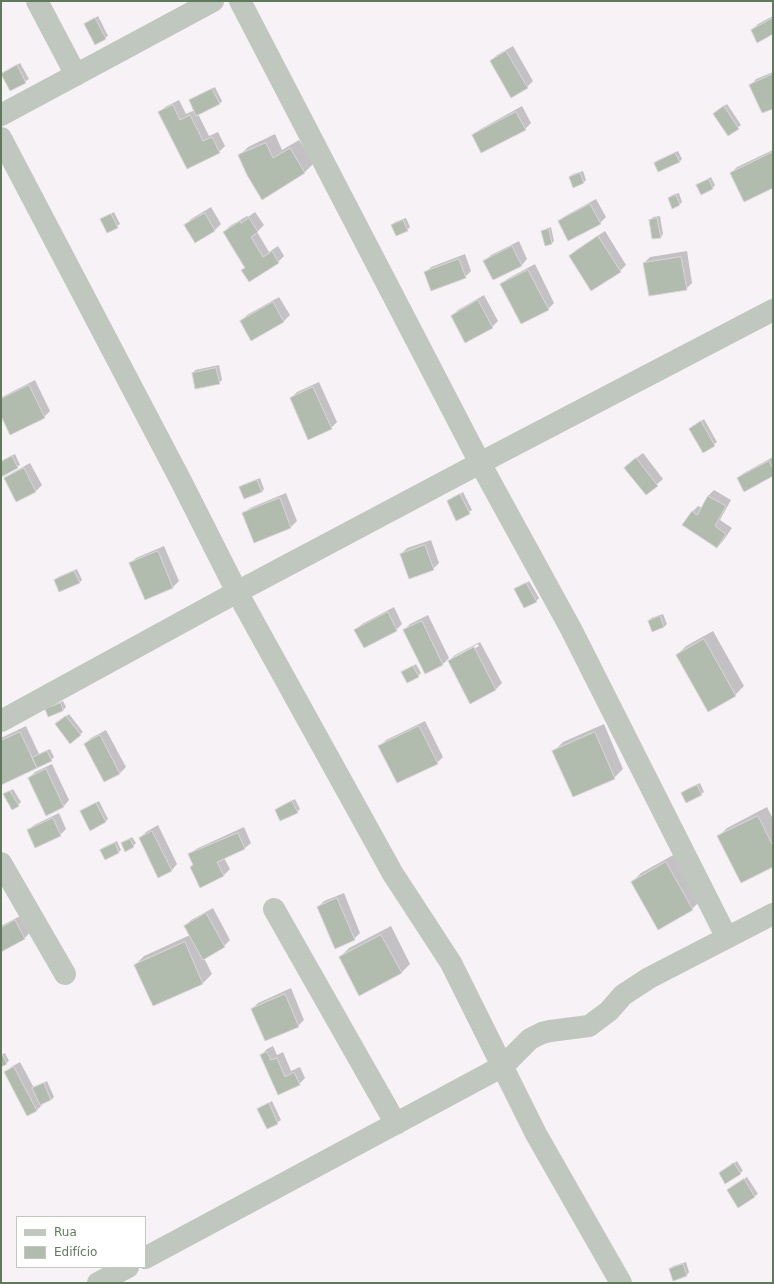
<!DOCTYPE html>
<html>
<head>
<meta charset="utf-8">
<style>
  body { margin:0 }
  #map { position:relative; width:774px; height:1284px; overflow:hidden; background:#f6f2f5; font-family:"DejaVu Sans",sans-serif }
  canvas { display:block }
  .frame { position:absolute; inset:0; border:2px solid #5f7a5b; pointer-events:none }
  .legend { position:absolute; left:16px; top:1216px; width:130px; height:52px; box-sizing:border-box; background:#fff; border:1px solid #bfcabd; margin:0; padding:5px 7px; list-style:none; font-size:12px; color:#5f7a5b }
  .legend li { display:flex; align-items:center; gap:8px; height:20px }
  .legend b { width:20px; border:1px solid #bfcabd }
</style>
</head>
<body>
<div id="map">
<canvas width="774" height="1284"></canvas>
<div class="frame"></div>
<ul class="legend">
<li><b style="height:5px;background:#bfc7be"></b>Rua</li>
<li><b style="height:11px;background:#b1bcae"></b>Edifício</li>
</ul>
</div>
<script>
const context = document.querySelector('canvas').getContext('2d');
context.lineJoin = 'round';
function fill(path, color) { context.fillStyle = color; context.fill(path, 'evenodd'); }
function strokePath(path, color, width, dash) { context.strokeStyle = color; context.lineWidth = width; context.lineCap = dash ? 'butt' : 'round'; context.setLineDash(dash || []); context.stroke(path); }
const shadow = new Path2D(`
  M 98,16 L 108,36 L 105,38 L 85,24 Z
  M 773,16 L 773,33 L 752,30 L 758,24 Z
  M 513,46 L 533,81 L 527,87 L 491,61 L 497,55 Z
  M 20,63 L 29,79 L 11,90 L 2,74 Z
  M 773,72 L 773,107 L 751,85 L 756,79 Z
  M 215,87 L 222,101 L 219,104 L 198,114 L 209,136 L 218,132 L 225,146 L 219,152 L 160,112 L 165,107 L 179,100 L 186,114 L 195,110 L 190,101 L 193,98 Z
  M 727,104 L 741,125 L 729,134 L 717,111 Z
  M 522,106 L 531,123 L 525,129 L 473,135 L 479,130 Z
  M 275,134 L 282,150 L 299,140 L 314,163 L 305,172 L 263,199 L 239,156 L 248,147 Z
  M 773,150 L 773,187 L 731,173 L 737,167 Z
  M 678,151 L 682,159 L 679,162 L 655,163 L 658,160 Z
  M 583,171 L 586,180 L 583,183 L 570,177 L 573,174 Z
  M 711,177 L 715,185 L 713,188 L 697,185 Z
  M 679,193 L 682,202 L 680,204 L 669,198 L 672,195 Z
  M 596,199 L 606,217 L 600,223 L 559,222 L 565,216 Z
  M 211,207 L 221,224 L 215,230 L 195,242 L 185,225 L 191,219 Z
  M 114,212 L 120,224 L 108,232 L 101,220 Z
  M 255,212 L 264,225 L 257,232 L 269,252 L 278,246 L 284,256 L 278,262 L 246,267 L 224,232 L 230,226 L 247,216 L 248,217 Z
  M 660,216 L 663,234 L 661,237 L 650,220 L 653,217 Z
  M 406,218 L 410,227 L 407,230 L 392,225 L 395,222 Z
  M 551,227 L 554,241 L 552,243 L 542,232 L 545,229 Z
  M 605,231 L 626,265 L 620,271 L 570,256 L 576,250 Z
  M 519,241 L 527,259 L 522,265 L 494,279 L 485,261 L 491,255 Z
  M 687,251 L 692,283 L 686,289 L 644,263 L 650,257 Z
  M 465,254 L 471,271 L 465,277 L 425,273 L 431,267 Z
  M 535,264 L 554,303 L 548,309 L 501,285 L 507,279 Z
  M 484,295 L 498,321 L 492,327 L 452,316 L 458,310 Z
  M 279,297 L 290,315 L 284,321 L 251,339 L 241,321 L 247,315 Z
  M 219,365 L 222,380 L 219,383 L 196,388 L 193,373 L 195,370 Z
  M 35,380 L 50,411 L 44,417 L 1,414 L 2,397 Z
  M 319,382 L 337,422 L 331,428 L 291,398 L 297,392 Z
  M 704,419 L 717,442 L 703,452 L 690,429 Z
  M 643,453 L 663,479 L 646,494 L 631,462 Z
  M 15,454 L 20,465 L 1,476 L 1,461 Z
  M 773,457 L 773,475 L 738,478 L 744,473 Z
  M 30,463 L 42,485 L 36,491 L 6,479 L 12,473 Z
  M 260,478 L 264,489 L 262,492 L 240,487 L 243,485 Z
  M 714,490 L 731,500 L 720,520 L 732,528 L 723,541 L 717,547 L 692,512 L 698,506 L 702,508 L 708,496 Z
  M 463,492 L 472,510 L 457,519 L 448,501 Z
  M 286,493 L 297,521 L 291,527 L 255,541 L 244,514 L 250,508 Z
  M 431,540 L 439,563 L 433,569 L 401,554 L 407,548 Z
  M 164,546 L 179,581 L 173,587 L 145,599 L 130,564 L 136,558 Z
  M 77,569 L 82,580 L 79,583 L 55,580 L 58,577 Z
  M 529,581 L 539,598 L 536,601 L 515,590 Z
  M 394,607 L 402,624 L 396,630 L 356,630 L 362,624 Z
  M 663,614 L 667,624 L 664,627 L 653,631 L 649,621 L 651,618 Z
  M 428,615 L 449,658 L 443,664 L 425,673 L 404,630 L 410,624 Z
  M 713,631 L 744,686 L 735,695 L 677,655 L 686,646 Z
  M 480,642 L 502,683 L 496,689 L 471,702 L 449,661 L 455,655 ZM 478,644 L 479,646 L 455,659 L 455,656 Z
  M 416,664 L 421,673 L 418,676 L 402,673 Z
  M 63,701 L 66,707 L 63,710 L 48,715 L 46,709 L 49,706 Z
  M 69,714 L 83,732 L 80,734 L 59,722 Z
  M 425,721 L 443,757 L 437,763 L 380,746 L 386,740 Z
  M 604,724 L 623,769 L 614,778 L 554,751 L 563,742 Z
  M 26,726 L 39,754 L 50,749 L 54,757 L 51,760 L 1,784 L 1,738 Z
  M 106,730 L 126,767 L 120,773 L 105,781 L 85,744 L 91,738 Z
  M 52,764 L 69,800 L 64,806 L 29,778 L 35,772 Z
  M 700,783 L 704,792 L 701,794 L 683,793 L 685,790 Z
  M 13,789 L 21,802 L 18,805 L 4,794 Z
  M 295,799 L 300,809 L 297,812 L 276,810 L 279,807 Z
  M 99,801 L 108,819 L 105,822 L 81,811 Z
  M 767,807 L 773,819 L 773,866 L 718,837 L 727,828 Z
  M 59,813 L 66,829 L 60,835 L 28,831 L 34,825 Z
  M 158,825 L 177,864 L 172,870 L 140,838 L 146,832 Z
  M 244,827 L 251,843 L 245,848 L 224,858 L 230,869 L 224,875 L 201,887 L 190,855 L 196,849 Z
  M 132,837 L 136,843 L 133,846 L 122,843 Z
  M 117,841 L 121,850 L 119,852 L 105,858 L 101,850 L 104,847 Z
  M 675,854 L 701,900 L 692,909 L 658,928 L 632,882 L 641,873 Z
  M 344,893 L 360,933 L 354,939 L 318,907 L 324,901 Z
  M 213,908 L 230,940 L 224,946 L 204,958 L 212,974 L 203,983 L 153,1005 L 135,965 L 144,956 L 190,935 L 185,926 L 191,920 Z
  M 22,915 L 30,932 L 25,938 L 1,951 L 1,926 Z
  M 391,926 L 410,964 L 401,973 L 340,957 L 349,948 Z
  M 291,988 L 304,1020 L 298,1026 L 252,1009 L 258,1003 Z
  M 273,1046 L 277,1055 L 283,1052 L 291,1071 L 300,1067 L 305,1078 L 299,1084 L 279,1093 L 261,1055 L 267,1049 Z
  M 5,1053 L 9,1061 L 1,1066 L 1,1055 Z
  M 20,1062 L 34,1088 L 47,1081 L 54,1097 L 51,1100 L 42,1103 L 43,1104 L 37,1110 L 28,1115 L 5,1073 L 11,1067 Z
  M 272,1101 L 281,1120 L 268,1128 L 258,1109 Z
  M 737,1161 L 743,1171 L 740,1173 L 723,1171 Z
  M 747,1177 L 758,1194 L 738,1207 L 731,1188 Z
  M 686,1262 L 689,1272 L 687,1275 L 670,1269 L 673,1266 Z`);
const building = new Path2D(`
  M 95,18 L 106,39 L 95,45 L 84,24 Z
  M 773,18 L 773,34 L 757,43 L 751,30 Z
  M 506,51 L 528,88 L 511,98 L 490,61 Z
  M 17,65 L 26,83 L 10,91 L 1,74 Z
  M 773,74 L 773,109 L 762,113 L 749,85 Z
  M 212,89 L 220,104 L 196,116 L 189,100 Z
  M 173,105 L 180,120 L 190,115 L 203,141 L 212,137 L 220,153 L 187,169 L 158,112 Z
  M 724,106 L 739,129 L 728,136 L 713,114 Z
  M 516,112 L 526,130 L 481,153 L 472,135 Z
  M 266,143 L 273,158 L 290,148 L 305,173 L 262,200 L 247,175 L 238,155 Z
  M 773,152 L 773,188 L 744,202 L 730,173 Z
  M 675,153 L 680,162 L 658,172 L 654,163 Z
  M 580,173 L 584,183 L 573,188 L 569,177 Z
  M 709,179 L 713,189 L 701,195 L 696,185 Z
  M 676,195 L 680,205 L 672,209 L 668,198 Z
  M 590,204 L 601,224 L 568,241 L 558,221 Z
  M 205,213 L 215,231 L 195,243 L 184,225 Z
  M 111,214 L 118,228 L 107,233 L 100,219 Z
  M 249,218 L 258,232 L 251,237 L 263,257 L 272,251 L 279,263 L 249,282 L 241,270 L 245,268 L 223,232 L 240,221 L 241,223 Z
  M 657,218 L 661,238 L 652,239 L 649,220 Z
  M 403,220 L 408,231 L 396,236 L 391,225 Z
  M 549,229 L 552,244 L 545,246 L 541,231 Z
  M 598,236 L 621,272 L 591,291 L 569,256 Z
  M 512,246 L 522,266 L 493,280 L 483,261 Z
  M 681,257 L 687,290 L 649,296 L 643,263 Z
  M 459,259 L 466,278 L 431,291 L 424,272 Z
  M 528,270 L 549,310 L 521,324 L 500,284 Z
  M 478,300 L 493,328 L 465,343 L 451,316 Z
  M 273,302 L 284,322 L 251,341 L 240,321 Z
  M 216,368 L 220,384 L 195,389 L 192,373 Z
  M 29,385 L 45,418 L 10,435 L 1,416 L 1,399 Z
  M 313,387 L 332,429 L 308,440 L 290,398 Z
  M 701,421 L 715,446 L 703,453 L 689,429 Z
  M 12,456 L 18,468 L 1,477 L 1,462 Z
  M 636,458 L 658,486 L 646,495 L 624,468 Z
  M 769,461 L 773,469 L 773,476 L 744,492 L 737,478 Z
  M 24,468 L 36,492 L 16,502 L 4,478 Z
  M 257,480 L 262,492 L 244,499 L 239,487 Z
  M 460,494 L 470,514 L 456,521 L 447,501 Z
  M 708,496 L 726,506 L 715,526 L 726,534 L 717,548 L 682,525 L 692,511 L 697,515 Z
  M 280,498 L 291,528 L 254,543 L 242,513 Z
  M 425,545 L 434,570 L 409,579 L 400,554 Z
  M 158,551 L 173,588 L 145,600 L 129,563 Z
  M 74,571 L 80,583 L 59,592 L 54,580 Z
  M 526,583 L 537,602 L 524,608 L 514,589 Z
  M 388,612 L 397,631 L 364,648 L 354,630 Z
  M 660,616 L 664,627 L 652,632 L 648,621 Z
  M 422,621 L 443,665 L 425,674 L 403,630 Z
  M 704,639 L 736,696 L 708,712 L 676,655 Z
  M 474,647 L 496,690 L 470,704 L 448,661 Z
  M 413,666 L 419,677 L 407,683 L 401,672 Z
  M 61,703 L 63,711 L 48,717 L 45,709 Z
  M 66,716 L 81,735 L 70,744 L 55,724 Z
  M 419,726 L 438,764 L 397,783 L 378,746 Z
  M 20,732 L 37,768 L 1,785 L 1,741 Z
  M 595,732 L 615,779 L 573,797 L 552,751 Z
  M 100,735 L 120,774 L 104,782 L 84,744 Z
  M 47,751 L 52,761 L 37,768 L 32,758 Z
  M 46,769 L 64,807 L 46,816 L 28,778 Z
  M 697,785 L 702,795 L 686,803 L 681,793 Z
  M 10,791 L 19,806 L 12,810 L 3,794 Z
  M 292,801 L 298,813 L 280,821 L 275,810 Z
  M 96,803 L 106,822 L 90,831 L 80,811 Z
  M 758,816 L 773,846 L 773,867 L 741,883 L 717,836 Z
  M 53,818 L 61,836 L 35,848 L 27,830 Z
  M 152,831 L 172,871 L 158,878 L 139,838 Z
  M 238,833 L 245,849 L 217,862 L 224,876 L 200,888 L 190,867 L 193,865 L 188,854 Z
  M 130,839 L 134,847 L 125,852 L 121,843 Z
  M 115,843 L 119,853 L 105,860 L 100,850 Z
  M 666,862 L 693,910 L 658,930 L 631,882 Z
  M 337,898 L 355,940 L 335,949 L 317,907 Z
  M 206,913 L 225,947 L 203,960 L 184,926 Z
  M 15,920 L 25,939 L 1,952 L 1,928 Z
  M 381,935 L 402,973 L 359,996 L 339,957 Z
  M 185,942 L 203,984 L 153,1006 L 134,965 Z
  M 285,994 L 299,1027 L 265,1041 L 251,1009 Z
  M 267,1052 L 271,1060 L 277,1058 L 285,1077 L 294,1072 L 300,1085 L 278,1095 L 260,1055 Z
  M 1,1055 L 3,1055 L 7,1064 L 1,1067 Z
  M 14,1067 L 37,1111 L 27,1116 L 4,1072 Z
  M 44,1083 L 51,1100 L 40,1105 L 32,1088 Z
  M 269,1103 L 278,1124 L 267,1129 L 257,1109 Z
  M 734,1163 L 741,1174 L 725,1184 L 719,1173 Z
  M 744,1179 L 755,1197 L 738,1208 L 727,1190 Z
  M 683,1264 L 687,1276 L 673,1281 L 669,1269 Z`);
const minor = new Path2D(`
  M 37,1 L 76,75
  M 240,1 L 480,463 L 571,629 L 727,938
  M 1,115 L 213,1
  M 1,138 L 181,481 L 237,592 L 393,874 L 451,963 L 536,1134 L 621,1283
  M 1,721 L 237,592 L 480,463 L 773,310
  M 1,863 L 65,974
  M 274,909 L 396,1124
  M 145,1258 L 503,1066 L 530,1039 L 542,1033 L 550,1031 L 589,1026 L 609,1011 L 623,995 L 649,978 L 773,914
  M 98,1283 L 128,1267`);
fill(shadow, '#0003');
fill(building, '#b1bcae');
strokePath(building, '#d8d5d7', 1);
strokePath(minor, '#bfc7be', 22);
</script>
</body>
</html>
